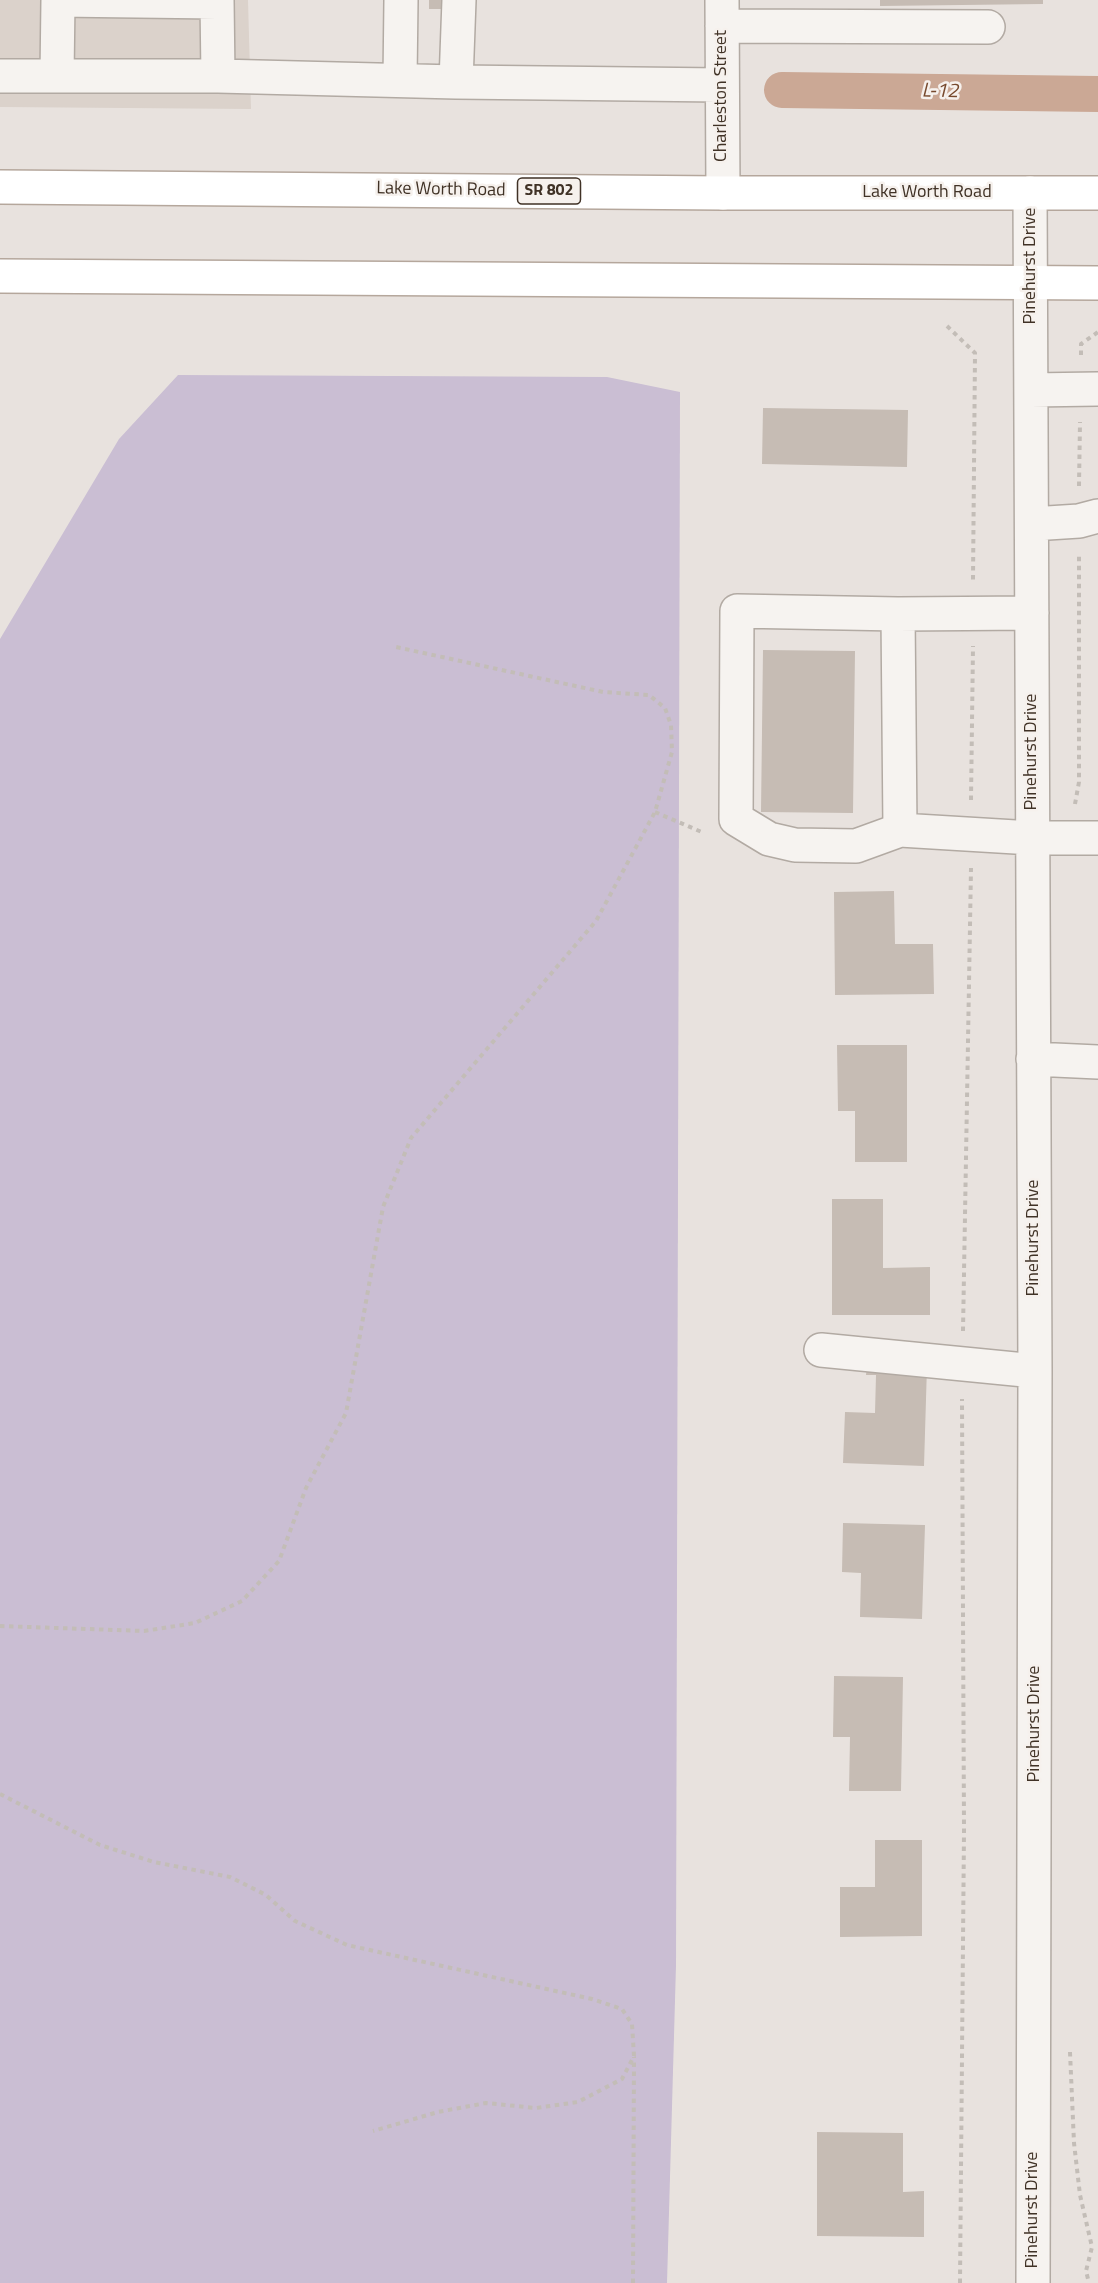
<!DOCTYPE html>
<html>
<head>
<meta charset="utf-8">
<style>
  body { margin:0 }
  canvas { display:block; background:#e8e2de }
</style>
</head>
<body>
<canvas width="1098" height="2283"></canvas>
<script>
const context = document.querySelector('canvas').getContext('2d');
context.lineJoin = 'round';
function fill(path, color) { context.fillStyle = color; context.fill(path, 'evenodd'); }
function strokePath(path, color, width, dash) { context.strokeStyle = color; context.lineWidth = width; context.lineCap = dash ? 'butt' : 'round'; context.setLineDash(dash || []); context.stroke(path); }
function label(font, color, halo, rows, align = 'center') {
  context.font = font + ' "Titillium Web",sans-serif'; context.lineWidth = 5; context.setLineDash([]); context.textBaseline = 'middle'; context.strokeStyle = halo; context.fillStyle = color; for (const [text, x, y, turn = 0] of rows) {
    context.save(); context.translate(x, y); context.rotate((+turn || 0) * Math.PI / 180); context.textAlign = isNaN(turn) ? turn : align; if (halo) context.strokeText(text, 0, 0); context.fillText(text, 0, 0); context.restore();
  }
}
const built = new Path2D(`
  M 0,0 L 248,0 L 251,109 L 0,107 Z`);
const green = new Path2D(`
  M 178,375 L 607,377 L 680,392 L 676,1965 L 667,2283 L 0,2283 L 0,639 L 119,439 Z`);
const canal = new Path2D(`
  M 782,90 L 1098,94`);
const building = new Path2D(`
  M 429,0 L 452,0 L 452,9 L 429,9 Z
  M 880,0 L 1043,0 L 1043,4 L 880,6 Z
  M 763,408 L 908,410 L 907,467 L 762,464 Z
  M 763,650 L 855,651 L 853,813 L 761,812 Z
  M 894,891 L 895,944 L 933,944 L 934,994 L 835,995 L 834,892 Z
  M 837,1045 L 907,1045 L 907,1162 L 855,1162 L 855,1111 L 838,1111 Z
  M 832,1199 L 883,1199 L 883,1268 L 930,1267 L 930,1315 L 832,1315 Z
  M 867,1365 L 927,1366 L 924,1466 L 843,1463 L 845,1412 L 875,1413 L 876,1375 L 866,1375 Z
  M 843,1523 L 925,1525 L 922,1619 L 860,1617 L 861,1573 L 842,1572 Z
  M 834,1676 L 903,1677 L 901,1791 L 849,1791 L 850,1737 L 833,1737 Z
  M 875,1840 L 922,1840 L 922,1936 L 840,1937 L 840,1887 L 875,1887 Z
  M 817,2132 L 903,2133 L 903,2192 L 924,2191 L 924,2237 L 817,2236 Z`);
const path = new Path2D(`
  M 947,326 L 975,353 L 973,581
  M 1081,355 L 1081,344 L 1098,332
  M 1079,486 L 1080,422
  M 971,800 L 973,646
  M 1075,804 L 1079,782 L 1079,554
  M 655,812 L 704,833
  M 963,1331 L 971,868
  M 0,1626 L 144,1631 L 195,1623 L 242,1601 L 279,1561 L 306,1488 L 346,1413 L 383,1207 L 411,1138 L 596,921 L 655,812 L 672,752 L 671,725 L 665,708 L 649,695 L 603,692 L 396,647
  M 0,1794 L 100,1845 L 154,1862 L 230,1877 L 266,1895 L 295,1921 L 347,1945 L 592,1999 L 622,2009 L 632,2024 L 634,2056 L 622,2079 L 578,2102 L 536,2108 L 486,2103 L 438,2112 L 373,2131
  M 1070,2052 L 1074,2143 L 1080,2195 L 1092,2247 L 1086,2271 L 1089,2283
  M 633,2283 L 634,2057
  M 960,2283 L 964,1830 L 962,1399`);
const minor = new Path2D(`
  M 722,0 L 723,193
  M 722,26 L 988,27
  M 0,76 L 218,76 L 217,0
  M 57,76 L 58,0 L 217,2
  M 218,76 L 456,82 L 721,85
  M 400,80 L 401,0
  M 456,82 L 459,0
  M 1030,193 L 1035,1371 L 1033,2283
  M 1031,390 L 1098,389
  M 1032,524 L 1079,521 L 1098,516
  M 1032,613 L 898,614 L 900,830 L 1032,838 L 1098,838
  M 898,614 L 737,611 L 736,819 L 769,839 L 795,845 L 856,846 L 900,830
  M 1033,1059 L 1098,1062
  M 821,1350 L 1035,1371`);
const major = new Path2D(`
  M 0,187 L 723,193 L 1098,193
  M 0,276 L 1098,283`);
const shields = [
  [549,191,63]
];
const shieldNames = [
  ["SR 802",549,191]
];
const streetNames = [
  ["Charleston Street",722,96,-90],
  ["Lake Worth Road",441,190,1],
  ["Lake Worth Road",927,193],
  ["Pinehurst Drive",1031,266,-90],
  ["Pinehurst Drive",1032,752,-90],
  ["Pinehurst Drive",1034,1238,-90],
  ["Pinehurst Drive",1035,1724,-90],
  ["Pinehurst Drive",1033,2210,-90]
];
const waterNames = [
  ["L-12",940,92,1]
];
fill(built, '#dbd2cb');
fill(green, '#cabed3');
strokePath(canal, '#cba895', 36);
fill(building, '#c6bcb4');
strokePath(minor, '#b2aaa3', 36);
strokePath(major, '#b5a79c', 36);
strokePath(path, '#c3bdb7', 4, [4.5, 4.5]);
strokePath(minor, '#f6f3f0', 33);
strokePath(major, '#fff', 33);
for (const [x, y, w] of shields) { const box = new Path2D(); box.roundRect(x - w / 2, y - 13, w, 26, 4.5); context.fillStyle = '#f6f1ed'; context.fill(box); strokePath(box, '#403226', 1.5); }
label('bold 16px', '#403226', null, shieldNames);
label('18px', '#403226', '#f6f1ed', streetNames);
label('italic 20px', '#77492d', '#f6f1ed', waterNames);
</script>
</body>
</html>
